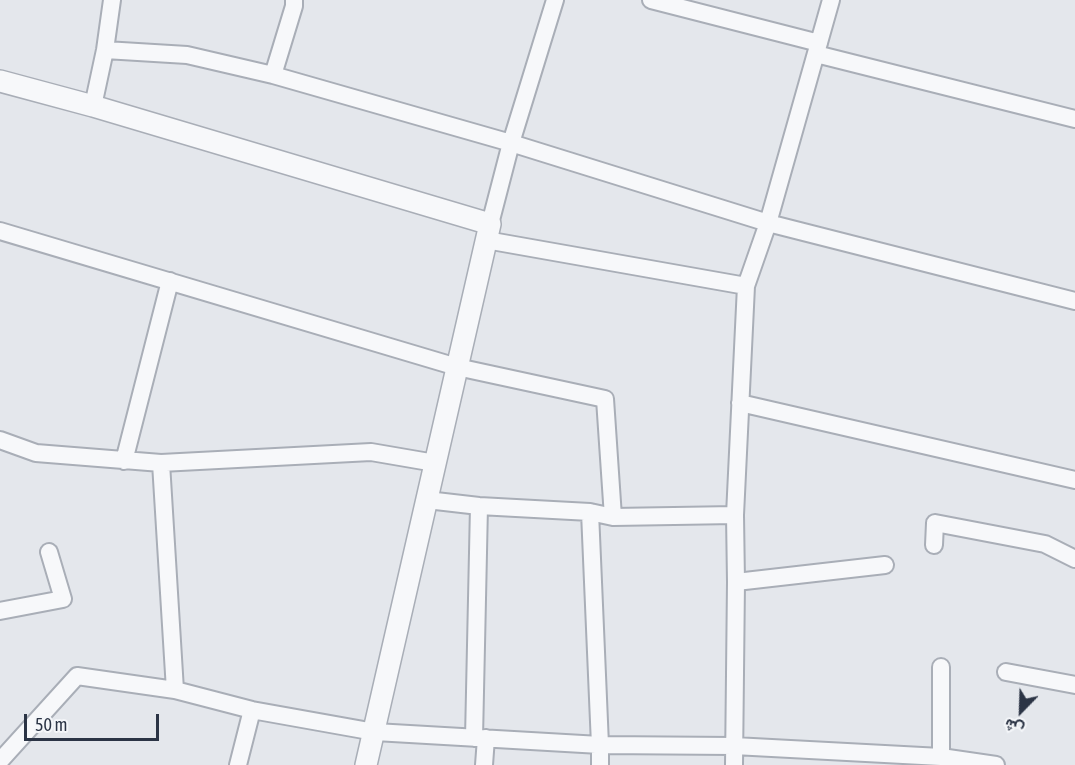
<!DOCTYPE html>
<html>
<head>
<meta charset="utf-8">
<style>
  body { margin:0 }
  #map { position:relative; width:1075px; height:765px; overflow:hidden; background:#e4e7ec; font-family:"Asap Condensed",Vazirmatn,sans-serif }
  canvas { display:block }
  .north { position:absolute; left:991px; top:681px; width:60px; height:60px; -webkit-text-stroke:4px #f4f6f9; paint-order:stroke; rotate:203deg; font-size:16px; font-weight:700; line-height:24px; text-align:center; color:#2b3445 }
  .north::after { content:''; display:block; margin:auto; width:21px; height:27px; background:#2b3445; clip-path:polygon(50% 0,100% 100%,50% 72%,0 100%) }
  .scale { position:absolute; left:24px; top:714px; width:135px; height:27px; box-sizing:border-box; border:3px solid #2b3445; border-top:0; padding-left:8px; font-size:18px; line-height:21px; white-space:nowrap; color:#2b3445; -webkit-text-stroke:4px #f4f6f9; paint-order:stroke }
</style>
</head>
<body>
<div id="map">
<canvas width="1075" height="765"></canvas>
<div class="north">ش</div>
<div class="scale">50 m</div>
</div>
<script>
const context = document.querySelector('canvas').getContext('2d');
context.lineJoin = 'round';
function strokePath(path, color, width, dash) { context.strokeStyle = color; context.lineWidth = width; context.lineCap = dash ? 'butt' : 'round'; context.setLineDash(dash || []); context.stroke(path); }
const minor = new Path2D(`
  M 651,0 L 819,43
  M 105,50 L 187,55 L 273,75 L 511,143 L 768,223 L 1075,301
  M 816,54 L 1075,119
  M 273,75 L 294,6 L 294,0
  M 93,106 L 105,50 L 112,0
  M 490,224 L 511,143 L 555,0
  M 0,231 L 457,367 L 605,399 L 613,517
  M 486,240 L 746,286
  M 740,403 L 1075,480
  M 0,440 L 36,453 L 161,463 L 371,452 L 435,463
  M 124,461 L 170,281
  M 161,463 L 175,690
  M 427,500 L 479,506 L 590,512 L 613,517 L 735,515
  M 590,512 L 600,745 L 600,765
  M 934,545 L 935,523 L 1045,544 L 1075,559
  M 736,582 L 885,565
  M 0,611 L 63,599 L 49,552
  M 941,667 L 941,757
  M 1006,672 L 1075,685
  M 474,738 L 479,506
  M 0,761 L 77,676 L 175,690 L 252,710 L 375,732 L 600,745 L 734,746 L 941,757 L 996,765
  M 238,765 L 252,710
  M 484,765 L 486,738
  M 734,765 L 736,582 L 735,515 L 746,286 L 768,223 L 831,0`);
const tertiary = new Path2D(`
  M 0,81 L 93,106 L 490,224 L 366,765`);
strokePath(minor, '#a9aeb7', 20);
strokePath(tertiary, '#a9aeb7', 24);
strokePath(minor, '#f7f8fa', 16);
strokePath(tertiary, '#f7f8fa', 21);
</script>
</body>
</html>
